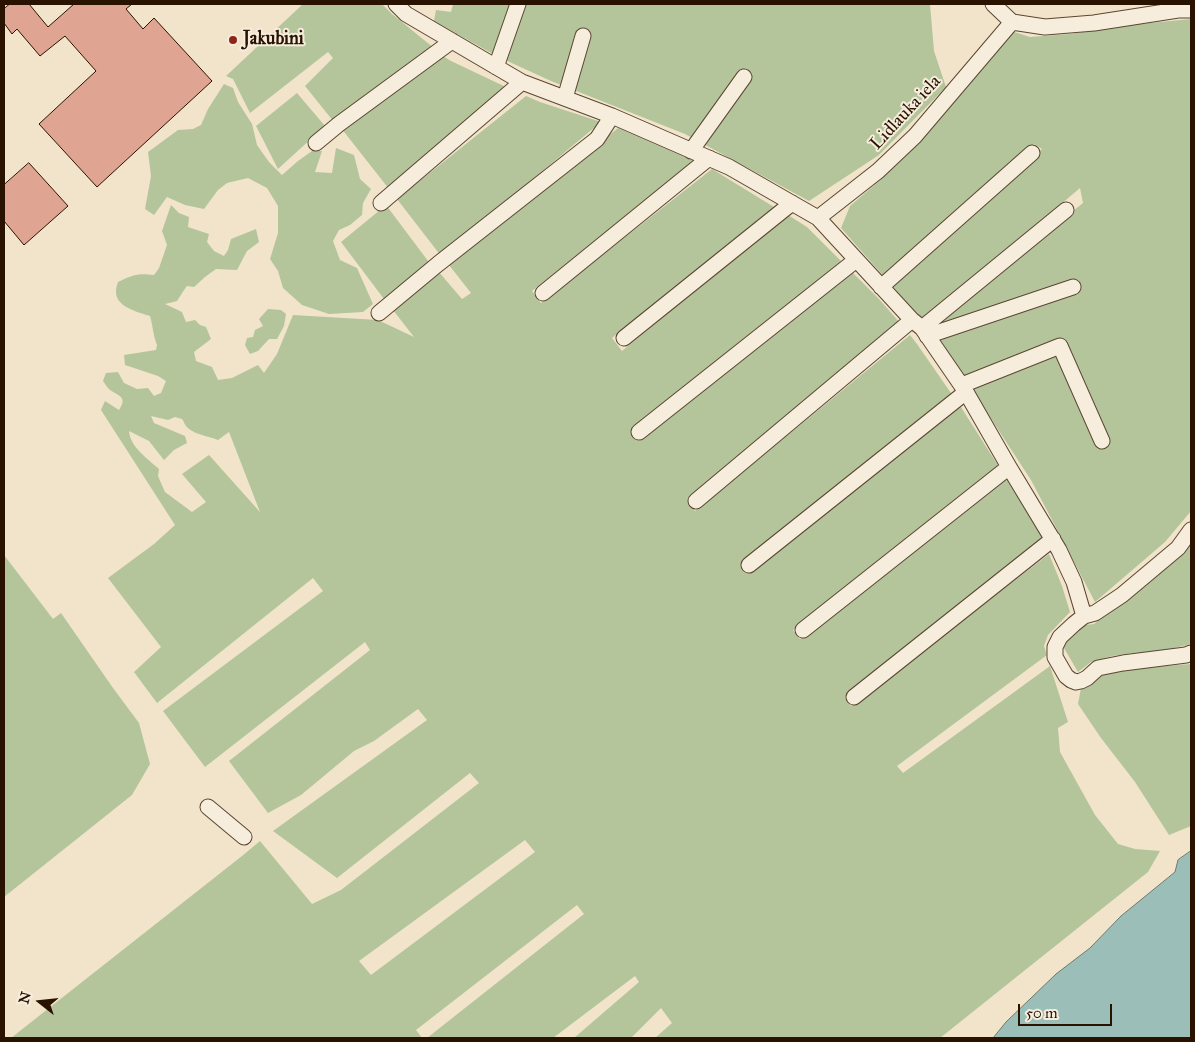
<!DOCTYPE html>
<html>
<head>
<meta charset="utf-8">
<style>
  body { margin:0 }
  #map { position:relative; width:1195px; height:1042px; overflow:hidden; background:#f1e4ca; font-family:"IM FELL Great Primer",serif }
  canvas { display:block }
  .frame { position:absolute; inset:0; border:5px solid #291200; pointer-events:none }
  .north { position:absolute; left:15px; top:977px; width:50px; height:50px; -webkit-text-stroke:4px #f6eddd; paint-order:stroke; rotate:286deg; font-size:14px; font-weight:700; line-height:20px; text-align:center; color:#291200 }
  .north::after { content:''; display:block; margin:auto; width:18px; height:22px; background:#291200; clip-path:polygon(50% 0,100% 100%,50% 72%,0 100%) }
  .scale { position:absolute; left:1018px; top:1004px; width:94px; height:22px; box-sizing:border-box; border:2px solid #291200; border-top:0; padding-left:6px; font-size:15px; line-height:18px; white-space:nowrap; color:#291200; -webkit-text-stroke:4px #f6eddd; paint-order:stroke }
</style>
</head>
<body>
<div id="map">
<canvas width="1195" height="1042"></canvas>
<div class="frame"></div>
<div class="north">N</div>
<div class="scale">50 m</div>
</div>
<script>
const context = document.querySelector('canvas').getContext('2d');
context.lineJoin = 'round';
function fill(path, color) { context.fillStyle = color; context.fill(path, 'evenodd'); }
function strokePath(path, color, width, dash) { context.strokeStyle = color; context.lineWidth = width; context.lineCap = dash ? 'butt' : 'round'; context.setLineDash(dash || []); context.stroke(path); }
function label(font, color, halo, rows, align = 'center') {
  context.font = font + ' "IM FELL Great Primer",serif'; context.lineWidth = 4; context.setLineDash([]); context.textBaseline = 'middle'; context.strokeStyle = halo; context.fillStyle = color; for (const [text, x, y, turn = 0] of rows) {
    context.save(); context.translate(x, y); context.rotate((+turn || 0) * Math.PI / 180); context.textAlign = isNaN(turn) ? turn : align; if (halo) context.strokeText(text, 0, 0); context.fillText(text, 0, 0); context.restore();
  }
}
const green = new Path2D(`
  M 303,4 L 382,4 L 392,14 L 434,48 L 334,122 L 305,86 L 333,58 L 328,52 L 250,113 L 233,79 L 226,76 Z
  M 453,4 L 512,4 L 493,54 L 434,21 L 436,10 L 451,12 Z
  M 524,4 L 930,4 L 934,51 L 946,87 L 879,155 L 809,201 L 685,134 L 551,81 L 503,59 Z
  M 1191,19 L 1191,511 L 1165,542 L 1095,602 L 1031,480 L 969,385 L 1063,342 L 966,378 L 935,338 L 1081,287 L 1079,282 L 930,331 L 927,327 L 1083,203 L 1080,188 L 923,322 L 892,286 L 1042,149 L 1034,144 L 886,279 L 841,228 L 850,206 L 879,181 L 955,97 L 1011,31 L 1030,37 L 1070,34 L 1128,25 Z
  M 443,56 L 451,61 L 508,88 L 389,189 L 341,128 Z
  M 224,84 L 233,88 L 238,102 L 252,124 L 257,145 L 269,162 L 282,175 L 298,161 L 312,151 L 322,151 L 315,172 L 332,173 L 336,148 L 354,155 L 360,179 L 371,189 L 363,203 L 362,215 L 350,225 L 339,230 L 333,241 L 340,260 L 357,268 L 373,304 L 363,312 L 329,314 L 302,305 L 283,288 L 278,271 L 270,259 L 278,233 L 278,206 L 267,188 L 248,178 L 227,183 L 218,190 L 204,209 L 185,205 L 167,197 L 154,215 L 145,209 L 151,176 L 148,152 L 178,130 L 193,129 L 201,125 L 208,109 Z
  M 297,93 L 325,126 L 278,169 L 256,126 Z
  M 526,96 L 540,102 L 601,122 L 441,256 L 397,199 Z
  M 618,128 L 694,161 L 532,291 L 541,303 L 712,169 L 774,207 L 612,338 L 622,351 L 788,215 L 807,227 L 841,261 L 631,432 L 639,441 L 851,271 L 879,299 L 900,323 L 688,502 L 695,511 L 910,335 L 917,344 L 953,396 L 741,565 L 747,572 L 959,404 L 999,467 L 793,630 L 800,639 L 1005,476 L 1041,535 L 1043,541 L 845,697 L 851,706 L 1049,554 L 1062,586 L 1070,612 L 1048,635 L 1044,646 L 1047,655 L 897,766 L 903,773 L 1050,666 L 1068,722 L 1058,728 L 1060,752 L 1095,815 L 1118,844 L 1135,849 L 1160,851 L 1148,872 L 940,1038 L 655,1038 L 672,1023 L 661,1008 L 631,1038 L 574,1038 L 639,982 L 635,976 L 553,1038 L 427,1038 L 584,914 L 577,905 L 416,1030 L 422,1038 L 11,1038 L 242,856 L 260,841 L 312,904 L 341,890 L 479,783 L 470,773 L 337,878 L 273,831 L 427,720 L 418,709 L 374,741 L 354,751 L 301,795 L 268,813 L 229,761 L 370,650 L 365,642 L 205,767 L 163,711 L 323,591 L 313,578 L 157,703 L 134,672 L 161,647 L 108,578 L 154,544 L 175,525 L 101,410 L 105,401 L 119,410 C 129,395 116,396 108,388 C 107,387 104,382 103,381 L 106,373 L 118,372 L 124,383 L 137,389 L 148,388 L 154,396 L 161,393 L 166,381 L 158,376 L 125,365 L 124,355 L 156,350 L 157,345 C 153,335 153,326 150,316 C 138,312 115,307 116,291 C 116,288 117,285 118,282 C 132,275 138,273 154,275 L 159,268 L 167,245 L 162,231 L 171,205 L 179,213 L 189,217 L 188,227 L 209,234 L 207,242 L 214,251 L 224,256 L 228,250 L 231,239 L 256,229 L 259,242 L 247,251 L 237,270 L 216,269 L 205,277 L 194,287 L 187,286 L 184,290 L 177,301 L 165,304 L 182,312 L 186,322 L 195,320 L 200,325 L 206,327 L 211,339 L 194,352 L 196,361 L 212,367 L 218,380 L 232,378 L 258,365 L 264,373 L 277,354 L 293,315 L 378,320 L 414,337 L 393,310 L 438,271 L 462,299 L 471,293 L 449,265 ZM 151,416 L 168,420 L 175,417 L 182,419 C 184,421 184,424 186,426 C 192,434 208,436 218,440 L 229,432 L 260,512 L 209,455 L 182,474 L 206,502 L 192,512 L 165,492 L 158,476 L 159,469 C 148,459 130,447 129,431 L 149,441 L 164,460 L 174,450 L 187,443 L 185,436 L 154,423 ZM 525,840 L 535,852 L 371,975 L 359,961 Z
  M 386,205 L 431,265 L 384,299 L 341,242 Z
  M 268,309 L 281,310 L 286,314 L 284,326 L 277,339 L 269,339 L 258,351 L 250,354 L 245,345 L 247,338 L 253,337 L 255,330 L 263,326 L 259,319 Z
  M 1191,536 L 1191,644 L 1158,652 L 1134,653 L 1112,656 L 1091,662 L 1078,672 L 1061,643 L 1085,625 L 1094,624 L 1173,558 Z
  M 4,555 L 53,619 L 61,613 L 113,688 L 139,723 L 150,764 L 132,795 L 4,897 Z
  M 1191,664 L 1191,826 L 1169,835 L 1135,782 L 1101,738 L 1078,704 L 1081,688 L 1099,674 L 1140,668 Z`);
const water = new Path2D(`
  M 1191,851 L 1191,1038 L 993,1038 L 1006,1022 L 1056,974 L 1090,948 L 1121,916 L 1175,872 L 1178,860 Z`);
const building = new Path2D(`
  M 10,4 L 29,4 L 48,27 L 74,4 L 132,4 L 126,9 L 143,29 L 154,18 L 212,81 L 97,187 L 39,124 L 96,71 L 65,36 L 40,56 L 17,29 L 12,34 L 4,23 L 4,9 Z
  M 29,163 L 68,206 L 24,245 L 4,221 L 4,185 Z`);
const minor = new Path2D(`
  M 396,4 L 406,14 L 522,82 L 612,116 L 729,167 L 818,218 L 912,320 L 922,328 L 966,392 L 1009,467 L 1059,550 L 1074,582 L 1084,616
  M 993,4 L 1012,22 L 1045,27 L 1094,23 L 1178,10 L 1191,10
  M 496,67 L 518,4
  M 565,98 L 583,36
  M 316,143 L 339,124 L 452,41
  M 691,151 L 744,77
  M 381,203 L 522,82
  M 818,218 L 878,171 L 915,136 L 1012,22
  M 881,287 L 1032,153
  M 543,293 L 709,158
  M 379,313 L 438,264 L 597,139 L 612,116
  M 922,328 L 1066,210
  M 927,336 L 1073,287
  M 624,338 L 792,203
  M 962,385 L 1060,346 L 1102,441
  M 639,432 L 856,260
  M 696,501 L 912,320
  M 1191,530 L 1178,548 L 1122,595 L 1095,613 L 1084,616 L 1074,624 L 1060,637 L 1055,647 L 1055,657 L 1066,676 L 1071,680 L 1076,682 L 1081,681 L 1087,678 L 1098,668 L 1123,663 L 1186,655 L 1191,653
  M 749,565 L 966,392
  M 803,630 L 1009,467
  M 854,697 L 1053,539
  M 208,807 L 244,837`);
const markers = [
  [233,40,5,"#8f2418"]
];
const poiNames = [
  ["Jakubini",243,40]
];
const streetNames = [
  ["Lidlauka iela",906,113,-47]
];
fill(green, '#b4c59b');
fill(water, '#9bbeb8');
strokePath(water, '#6d796e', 1);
fill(building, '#e0a493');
strokePath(building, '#291200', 1);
strokePath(minor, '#5b4632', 17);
strokePath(minor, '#f6eddd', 15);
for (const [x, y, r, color] of markers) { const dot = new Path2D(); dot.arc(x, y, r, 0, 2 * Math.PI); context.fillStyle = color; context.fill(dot); strokePath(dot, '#f6eddd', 2); }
label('bold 18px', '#291200', '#f6eddd', poiNames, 'left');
label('18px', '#291200', '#f6eddd', streetNames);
</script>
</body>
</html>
